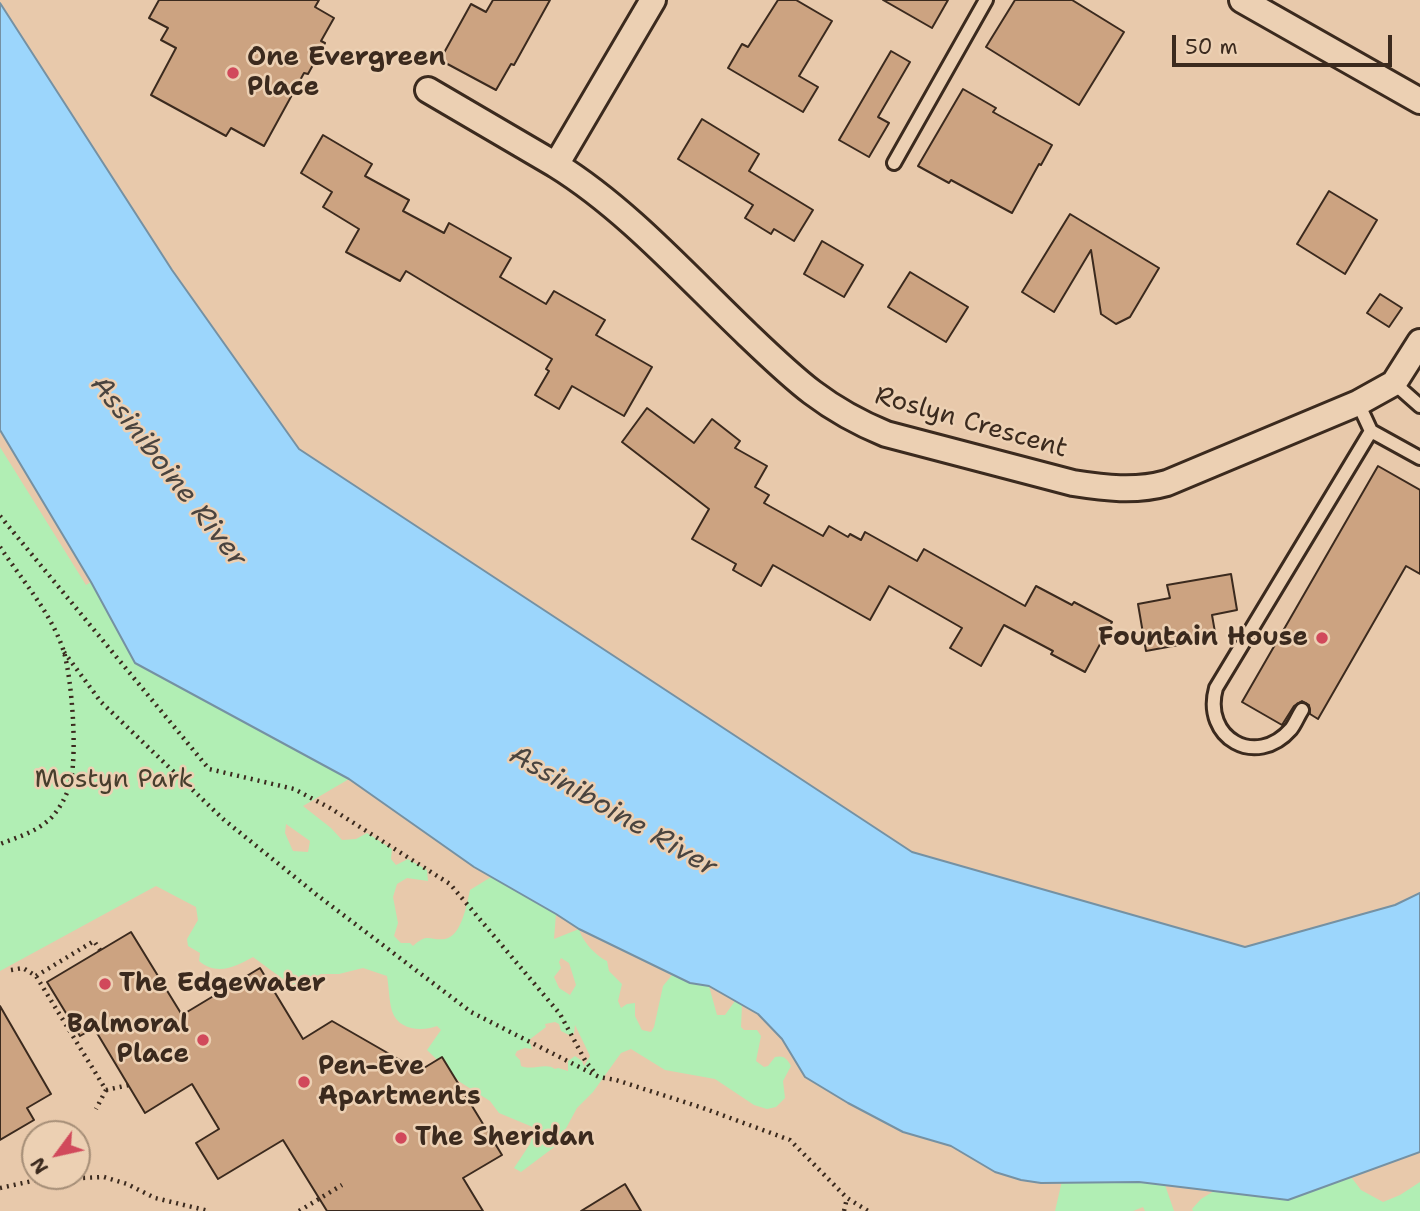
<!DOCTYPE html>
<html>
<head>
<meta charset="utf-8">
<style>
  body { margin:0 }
  #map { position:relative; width:1420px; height:1211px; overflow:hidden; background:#e8c9ab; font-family:"Shantell Sans",sans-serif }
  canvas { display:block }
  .north { position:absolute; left:21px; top:1120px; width:70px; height:70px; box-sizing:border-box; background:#ecd0b3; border:2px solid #a58e77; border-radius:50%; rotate:237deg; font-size:19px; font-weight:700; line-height:28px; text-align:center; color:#3b2a1e }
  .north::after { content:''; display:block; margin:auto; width:24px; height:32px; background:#d1495b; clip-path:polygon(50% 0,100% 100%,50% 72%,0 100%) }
  .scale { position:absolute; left:1172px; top:35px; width:220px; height:32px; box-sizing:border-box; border:4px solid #3b2a1e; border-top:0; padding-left:9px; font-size:21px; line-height:24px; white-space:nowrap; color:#3b2a1e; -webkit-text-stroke:5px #ecd0b3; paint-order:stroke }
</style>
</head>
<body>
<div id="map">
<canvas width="1420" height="1211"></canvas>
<div class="north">N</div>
<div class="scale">50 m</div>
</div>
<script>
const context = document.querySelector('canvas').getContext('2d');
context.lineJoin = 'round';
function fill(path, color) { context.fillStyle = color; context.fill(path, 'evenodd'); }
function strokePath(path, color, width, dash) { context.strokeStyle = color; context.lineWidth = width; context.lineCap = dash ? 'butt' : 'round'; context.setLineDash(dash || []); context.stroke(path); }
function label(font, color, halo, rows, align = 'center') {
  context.font = font + ' "Shantell Sans",sans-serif'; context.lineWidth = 5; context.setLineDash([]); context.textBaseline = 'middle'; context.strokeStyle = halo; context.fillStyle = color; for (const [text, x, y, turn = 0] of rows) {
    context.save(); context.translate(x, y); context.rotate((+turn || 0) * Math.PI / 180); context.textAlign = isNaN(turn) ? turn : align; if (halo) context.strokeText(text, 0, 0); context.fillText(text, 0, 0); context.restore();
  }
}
const green = new Path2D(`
  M 0,447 L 86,585 L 91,582 L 135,663 L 349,779 L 303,806 L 331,828 L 342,840 L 356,839 L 367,833 L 392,849 L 391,859 L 396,865 L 408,859 L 427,870 L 428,881 L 407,878 L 397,884 L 393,897 L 398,923 L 394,936 L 401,943 L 410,943 L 413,946 C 428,932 430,941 445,939 C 462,936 467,903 470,890 L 491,877 L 556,914 L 554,939 L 579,929 C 582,941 596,956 607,961 L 609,971 L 622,984 L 618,1001 L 621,1008 L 627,1004 L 635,1003 L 635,1016 L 642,1030 L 651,1032 L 654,1027 L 663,986 L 672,975 L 690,983 L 709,986 L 717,1015 L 725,1015 L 735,1001 L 742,1005 L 741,1027 L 744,1030 L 757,1030 L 761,1036 L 756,1061 L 764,1067 L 768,1066 L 775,1057 C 783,1055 787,1058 791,1066 L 783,1081 L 785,1098 L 776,1107 L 767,1109 L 754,1105 L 715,1079 L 665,1070 L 631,1049 L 621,1053 L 593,1092 L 577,1108 L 557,1145 L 521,1172 L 514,1168 L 530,1144 L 535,1128 L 499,1113 L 490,1101 L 460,1082 L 427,1050 L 441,1030 L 437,1026 C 421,1032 398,1030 392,1011 C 389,1001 389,987 387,976 L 363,968 L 339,974 L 321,974 L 299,985 L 291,985 L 253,957 C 235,967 217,976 199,961 L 200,953 L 188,946 L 187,939 L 198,920 L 196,907 L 156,886 L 0,971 ZM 286,824 L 310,841 L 308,852 L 293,851 L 285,833 ZM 561,958 L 569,963 L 576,985 L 570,995 L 559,988 L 554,977 L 561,968 L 559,962 ZM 555,1022 L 559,1024 L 561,1031 L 571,1036 L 574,1033 L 575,1025 L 590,1056 L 584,1066 L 582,1061 L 575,1056 L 568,1061 L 568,1071 L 558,1068 L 555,1069 C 546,1062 532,1071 521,1066 L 520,1060 L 515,1055 L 517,1051 L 525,1048 L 532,1049 L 529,1040 L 546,1027 L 545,1024 Z
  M 1351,1177 L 1361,1190 L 1383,1202 L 1400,1195 L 1420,1182 L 1420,1211 L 1193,1211 L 1192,1209 L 1201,1199 L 1214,1191 L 1288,1200 Z
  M 1062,1181 L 1139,1182 L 1165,1185 L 1174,1211 L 1145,1211 L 1143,1207 L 1133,1211 L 1055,1211 Z`);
const water = new Path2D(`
  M 0,3 L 172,270 L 299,449 L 912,852 L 1245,947 L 1395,905 L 1420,893 L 1420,1152 L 1288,1200 L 1139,1182 L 1041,1183 L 1021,1180 L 995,1172 L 951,1146 L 903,1132 L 848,1103 L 805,1077 L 782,1039 L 758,1014 L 709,986 L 690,983 L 579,929 L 556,914 L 474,867 L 349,779 L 135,663 L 91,582 L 0,430 Z`);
const building = new Path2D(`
  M 159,0 L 319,0 L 315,7 L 334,18 L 321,41 L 325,43 L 308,74 L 304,73 L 264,146 L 231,128 L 226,136 L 151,95 L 176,48 L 161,40 L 168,28 L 149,18 Z
  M 493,0 L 550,0 L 514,65 L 511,64 L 496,90 L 440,60 L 471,4 L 486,12 Z
  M 778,0 L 796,0 L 832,21 L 799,76 L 818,87 L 803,112 L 728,68 L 742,44 L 748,47 Z
  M 883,0 L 948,0 L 932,28 Z
  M 1015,0 L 1072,0 L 1124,32 L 1079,105 L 986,47 Z
  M 891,51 L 910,62 L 878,117 L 889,123 L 869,157 L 839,140 Z
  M 963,89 L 996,108 L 993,112 L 1052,145 L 1041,165 L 1039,164 L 1012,213 L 951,180 L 949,183 L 918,166 Z
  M 702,119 L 759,154 L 749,171 L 813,210 L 794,241 L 774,229 L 771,234 L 745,218 L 753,205 L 678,159 Z
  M 323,135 L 372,164 L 365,176 L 409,200 L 403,211 L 444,233 L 449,223 L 511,258 L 500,277 L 546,304 L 554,291 L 605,320 L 596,335 L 652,367 L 624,416 L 572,386 L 559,409 L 535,395 L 549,371 L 546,369 L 552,359 L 406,271 L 400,281 L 346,252 L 359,229 L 323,207 L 332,192 L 301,173 Z
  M 1329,191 L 1377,220 L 1345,274 L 1297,244 Z
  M 1070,214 L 1159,268 L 1130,317 L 1116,324 L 1101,314 L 1091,250 L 1054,312 L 1022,292 Z
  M 822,241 L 863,265 L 844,297 L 804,274 Z
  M 910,272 L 968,307 L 946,342 L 888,307 Z
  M 1380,294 L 1402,308 L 1389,327 L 1367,313 Z
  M 647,408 L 694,443 L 712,419 L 740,441 L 735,448 L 767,466 L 755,487 L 769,495 L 764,503 L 823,536 L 829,526 L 848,537 L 850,534 L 861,540 L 865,532 L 917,561 L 924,549 L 1025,606 L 1036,586 L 1072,605 L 1074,602 L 1112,622 L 1085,672 L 1051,654 L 1053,651 L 1004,625 L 981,666 L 950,648 L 962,628 L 889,586 L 870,620 L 773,565 L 761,586 L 733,570 L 736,564 L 692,539 L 709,509 L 622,442 Z
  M 1378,466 L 1420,490 L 1420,574 L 1406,566 L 1318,719 L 1310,714 L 1309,705 L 1302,701 L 1294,706 L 1282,725 L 1242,702 Z
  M 1231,574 L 1237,610 L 1212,615 L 1216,638 L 1146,651 L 1138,604 L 1170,598 L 1167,585 Z
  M 131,932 L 182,1015 L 260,968 L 303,1039 L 332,1021 L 419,1071 L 442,1057 L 502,1155 L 463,1178 L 483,1211 L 327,1211 L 283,1140 L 218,1179 L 196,1143 L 219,1129 L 192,1084 L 145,1113 L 94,1028 L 80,1036 L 47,982 Z
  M 0,1006 L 51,1094 L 27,1108 L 34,1120 L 0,1140 Z
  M 625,1184 L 641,1211 L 581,1211 Z`);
const path = new Path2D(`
  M 0,516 L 209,769 L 294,789 L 330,808 L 450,884 L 560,1014 L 586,1062 L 596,1074
  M 0,547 C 22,580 52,614 64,652 C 72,682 77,749 71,780 C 68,793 61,807 52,817 C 37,832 18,837 0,844
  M 64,652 L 101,702 L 223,819 L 317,895 L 471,1012 L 599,1077 L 616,1080 L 703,1108 L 790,1140 L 847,1198 L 868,1211
  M 11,970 L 23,968 L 36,976 L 106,1090 L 96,1109
  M 36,976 L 94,941 L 100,950
  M 106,1090 L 129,1085
  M 0,1188 L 37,1180 L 104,1177 L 127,1184 L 155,1198 L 209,1211
  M 299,1211 L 342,1185
  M 844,1211 L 847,1198`);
const lane = new Path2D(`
  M 894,163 L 986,0
  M 1394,383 L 1420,406
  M 1358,403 L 1371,431 L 1420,458
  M 1302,710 C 1298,716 1295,724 1291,729 C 1256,769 1202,738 1216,688 L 1371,431`);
const street = new Path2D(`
  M 653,0 L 556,165 C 627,209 688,278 748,335 C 795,380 825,409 886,434 L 1073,483 C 1105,488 1135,492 1167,483 L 1358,403 L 1394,383 L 1420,342
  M 1242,0 L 1420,101
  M 428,90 L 556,165`);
const markers = [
  [233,73,7,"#d1495b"],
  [1322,638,7,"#d1495b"],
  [105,984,7,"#d1495b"],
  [203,1040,7,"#d1495b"],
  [304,1082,7,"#d1495b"],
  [401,1138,7,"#d1495b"]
];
const poiNames = [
  ["One Evergreen",247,58],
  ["Place",247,88],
  ["Fountain House",1308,638,"right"],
  ["The Edgewater",119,984],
  ["Balmoral",189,1025,"right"],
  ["Place",189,1055,"right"],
  ["Pen-Eve",318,1067],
  ["Apartments",318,1097],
  ["The Sheridan",415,1138]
];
const streetNames = [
  ["Roslyn Crescent",971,423,16]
];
const parkNames = [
  ["Mostyn Park",114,780]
];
const waterNames = [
  ["Assiniboine River",168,472,52],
  ["Assiniboine River",613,812,30]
];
fill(green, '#b1eeb4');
fill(water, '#9cd6fc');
strokePath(water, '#7591a3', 2);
fill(building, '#cca381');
strokePath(building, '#3b2a1e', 2);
strokePath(lane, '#3b2a1e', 18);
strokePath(street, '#3b2a1e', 30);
strokePath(path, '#3b2a1e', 4.5, [2, 5]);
strokePath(lane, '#ecd0b3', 12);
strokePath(street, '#ecd0b3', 24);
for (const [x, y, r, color] of markers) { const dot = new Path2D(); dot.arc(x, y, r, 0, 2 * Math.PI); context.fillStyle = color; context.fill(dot); strokePath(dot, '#ecd0b3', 2.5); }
label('bold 26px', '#3b2a1e', '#ecd0b3', poiNames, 'left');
label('26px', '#3b2a1e', '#ecd0b3', streetNames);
label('26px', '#473e2d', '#ecd0b3', parkNames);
label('italic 28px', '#4a443f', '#ecd0b3', waterNames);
</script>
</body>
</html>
